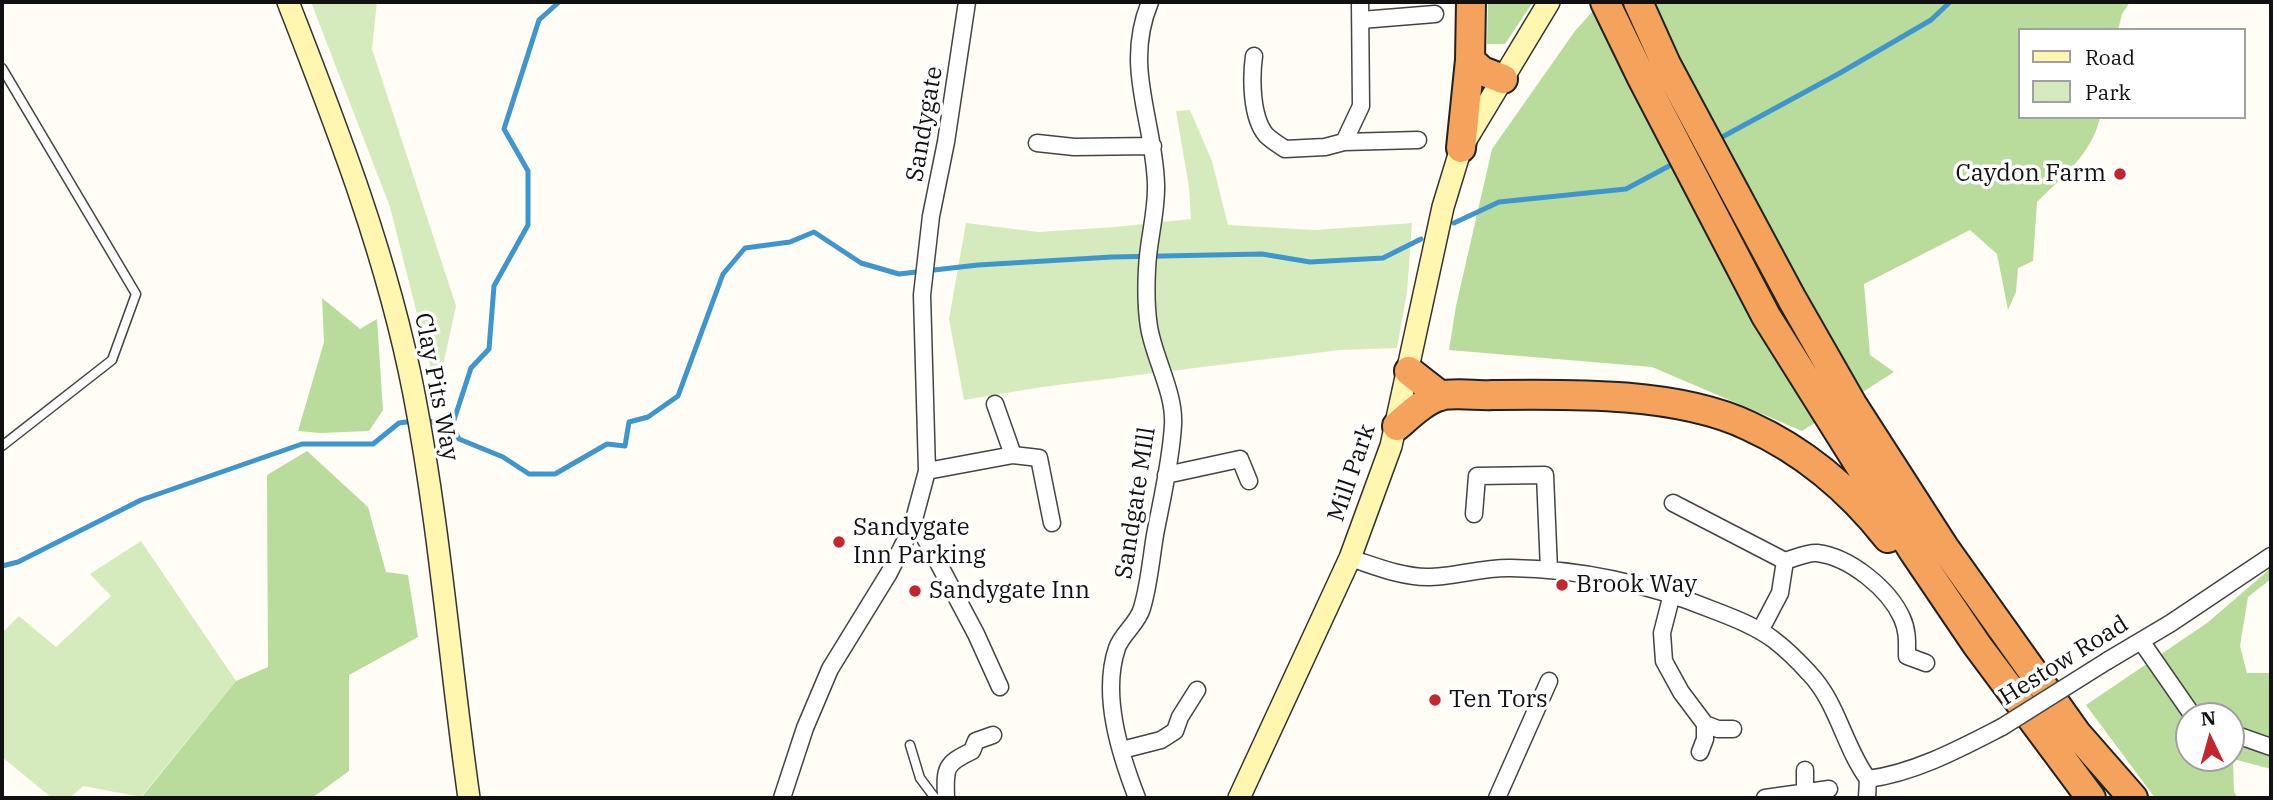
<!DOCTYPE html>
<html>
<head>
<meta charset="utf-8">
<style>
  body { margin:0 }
  #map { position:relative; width:2273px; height:800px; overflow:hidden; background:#fffdf5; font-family:"IBM Plex Serif",serif }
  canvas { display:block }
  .frame { position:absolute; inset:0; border:4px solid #111; pointer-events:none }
  .legend { position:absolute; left:2018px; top:28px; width:228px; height:91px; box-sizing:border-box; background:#fff; border:2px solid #a0a0a0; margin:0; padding:9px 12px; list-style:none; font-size:21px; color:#111 }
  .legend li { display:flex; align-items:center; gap:14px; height:35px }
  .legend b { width:35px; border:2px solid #a0a0a0 }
  .north { position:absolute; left:2175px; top:702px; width:70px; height:70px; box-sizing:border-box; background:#fff; border:2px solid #a0a0a0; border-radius:50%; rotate:355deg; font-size:19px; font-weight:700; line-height:28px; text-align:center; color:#111 }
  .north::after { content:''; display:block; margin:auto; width:24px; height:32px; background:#c4262e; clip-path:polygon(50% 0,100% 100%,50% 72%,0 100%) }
</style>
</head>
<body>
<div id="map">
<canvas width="2273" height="800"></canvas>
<div class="frame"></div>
<ul class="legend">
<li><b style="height:9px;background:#fff6b0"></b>Road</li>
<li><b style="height:19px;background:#d5ebbd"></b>Park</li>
</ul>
<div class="north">N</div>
</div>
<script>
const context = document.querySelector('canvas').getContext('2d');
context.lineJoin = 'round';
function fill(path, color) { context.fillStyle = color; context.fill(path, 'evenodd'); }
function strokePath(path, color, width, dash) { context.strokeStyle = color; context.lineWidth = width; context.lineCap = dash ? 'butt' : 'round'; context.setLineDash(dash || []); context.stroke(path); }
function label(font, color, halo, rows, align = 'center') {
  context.font = font + ' "IBM Plex Serif",serif'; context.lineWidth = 7; context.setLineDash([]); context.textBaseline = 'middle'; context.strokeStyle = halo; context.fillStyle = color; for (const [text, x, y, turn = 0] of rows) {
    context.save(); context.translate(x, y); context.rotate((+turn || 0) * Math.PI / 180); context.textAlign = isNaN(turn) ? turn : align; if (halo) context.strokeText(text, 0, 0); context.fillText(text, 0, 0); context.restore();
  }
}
const green = new Path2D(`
  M 311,2 L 377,2 L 372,49 L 456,306 L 437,393 L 390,207 Z
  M 1190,110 L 1212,161 L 1228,225 L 1315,230 L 1412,223 L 1407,292 L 1397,348 L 1340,350 L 1042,387 L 964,400 L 949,319 L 966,223 L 1038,232 L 1115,227 L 1191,219 L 1189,187 L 1176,111 Z
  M 141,541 L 236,681 L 141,797 L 83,786 L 70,798 L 52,798 L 2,757 L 2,633 L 19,616 L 56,647 L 111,596 L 90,574 Z`);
const forest = new Path2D(`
  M 1488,2 L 1533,2 L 1505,44 L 1487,44 Z
  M 1601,2 L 2130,2 L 2122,14 L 2118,30 L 2019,30 L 2019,117 L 2100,117 C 2093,153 2061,178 2037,202 L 2033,261 L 2018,268 L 2016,292 L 2008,310 L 1997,254 L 1970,230 L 1864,284 L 1870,355 L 1894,372 L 1802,431 L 1652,367 L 1449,350 L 1456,306 L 1492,149 L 1575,31 Z
  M 322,298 L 360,329 L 377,319 L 383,410 L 369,431 L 320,433 L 298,431 L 324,342 Z
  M 307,451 L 368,507 L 386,572 L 408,575 L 418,637 L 349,675 L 349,771 L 312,798 L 141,798 L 236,681 L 268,667 L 267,475 Z
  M 2271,568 L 2271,579 L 2248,597 L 2240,646 L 2247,673 L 2271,673 L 2271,769 L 2233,759 L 2234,792 L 2238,798 L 2155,798 L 2086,705 L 2207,623 ZM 2189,716 L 2231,716 L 2231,758 L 2189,758 Z`);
const stream = new Path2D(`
  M 1724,136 L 1840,73 L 1931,20 L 1950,2
  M 1454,223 L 1499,202 L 1626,189 L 1669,166
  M 424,420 L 452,426 L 471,368 L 489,349 L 494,286 L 528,225 L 528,171 L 504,129 L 539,20 L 559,2
  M 452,426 L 459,439 L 503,457 L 529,474 L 555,474 L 607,444 L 625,446 L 629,422 L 648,417 L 678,396 L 723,274 L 745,248 L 790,242 L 814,232 L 861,263 L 899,274 L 978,265 L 1112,257 L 1262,254 L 1310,262 L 1383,258 L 1421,239
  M 2,566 L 18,562 L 141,500 L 302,444 L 373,444 L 399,423 L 414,421`);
const lane = new Path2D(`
  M 2,68 L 136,294 L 112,360 L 2,446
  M 910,745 L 920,778 L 935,798`);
const street = new Path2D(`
  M 1361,20 L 1435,14
  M 1254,56 C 1251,78 1251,117 1266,135 C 1271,140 1279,145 1285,149 L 1325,147 L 1344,142 L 1361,106 L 1360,2
  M 1344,142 L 1418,140
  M 1037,143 L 1074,147 L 1153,146
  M 1013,455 L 1039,458 L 1052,523
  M 927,471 L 1013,455 L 995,404
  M 1166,475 L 1240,459 L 1249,481
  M 1673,503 L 1785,561 L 1780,593 L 1760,631
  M 1474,514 L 1477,476 L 1545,475 L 1549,570
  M 912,527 L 924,536 L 976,634 L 1000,687
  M 1350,558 C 1375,566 1401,577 1427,577 C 1454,577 1483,567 1511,568 C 1580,569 1649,584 1713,610 C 1734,618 1757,627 1774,640 C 1787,650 1799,662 1809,673 C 1838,703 1844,747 1868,779
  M 1785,561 C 1795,558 1808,552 1817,553 C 1850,557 1889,589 1902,618 C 1908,631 1907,643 1907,656 L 1926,663
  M 1672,594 L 1662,633 L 1664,661 L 1681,692 L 1705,724 L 1705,739 L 1700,752
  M 2141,641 L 2193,716
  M 2107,661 L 2171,623 L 2271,556
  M 1705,724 L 1718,729 L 1733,729
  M 2231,733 L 2271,747
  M 1122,750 L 1161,740 L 1175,731 L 1180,717 L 1197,690
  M 1805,770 L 1805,791
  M 1868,779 C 1915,773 1961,748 2002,727
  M 782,798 L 805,728 L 830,669 L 889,573 L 912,527 L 927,471 L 922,295 L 931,216 L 946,142 L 967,2
  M 946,798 C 945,769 944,764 972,751 L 976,741 L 993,735
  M 1137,798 C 1120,754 1101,695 1117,648 C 1122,634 1138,623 1142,608 C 1149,585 1151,559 1155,535 C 1162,498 1171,461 1173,425 C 1175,393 1154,358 1149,327 C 1146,308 1146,288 1147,269 C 1148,240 1157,213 1156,184 C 1154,119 1123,67 1150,2
  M 1497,798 L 1549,681
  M 1765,798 L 1829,789
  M 1867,798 L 1868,779`);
const secondary = new Path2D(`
  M 288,2 C 338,130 388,259 414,394 C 440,528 450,664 469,798
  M 1239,798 L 1350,558 L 1391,446 L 1443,207 L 1461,148 L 1549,2`);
const highway = new Path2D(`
  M 1605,2 L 1641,76 L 1766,316 L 1914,552 L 1977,645 L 2091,798
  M 1638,2 L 1666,64 L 1792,299 L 1852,404 L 1944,547 L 2077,734 L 2133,798
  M 1470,60 L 1482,71 L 1503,79
  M 1461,148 L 1470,60 L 1471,2
  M 1409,371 L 1441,396
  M 1397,426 C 1410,415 1424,401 1440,396 C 1453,392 1479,396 1493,395 C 1571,394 1678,392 1749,426 C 1804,451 1851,491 1888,538`);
const streetBridge = new Path2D(`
  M 2002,727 L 2107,661`);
const markers = [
  [2120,174,7,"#c4262e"],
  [839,542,7,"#c4262e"],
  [1562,585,7,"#c4262e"],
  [915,591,7,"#c4262e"],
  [1435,700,7,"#c4262e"]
];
const streetNames = [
  ["Sandygate",925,124,-80],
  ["Clay Pits Way",436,387,79],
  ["Mill Park",1352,473,-71],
  ["Sandgate MIll",1136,503,-81],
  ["Hestow Road",2064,661,-32]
];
const poiNames = [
  ["Caydon Farm",2106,174,"right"],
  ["Sandygate",853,528],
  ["Inn Parking",853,556],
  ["Brook Way",1576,585],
  ["Sandygate Inn",929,591],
  ["Ten Tors",1449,700]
];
fill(green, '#d5ebbd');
fill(forest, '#b9dc9c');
strokePath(stream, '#3f96cf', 5);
strokePath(lane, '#444', 11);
strokePath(street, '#444', 19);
strokePath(secondary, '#333', 24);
strokePath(highway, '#222', 32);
strokePath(lane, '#fff', 8);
strokePath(street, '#fff', 16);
strokePath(secondary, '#fff6b0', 21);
strokePath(highway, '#f5a25d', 28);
strokePath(streetBridge, '#444', 19, []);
strokePath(streetBridge, '#fff', 16);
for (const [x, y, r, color] of markers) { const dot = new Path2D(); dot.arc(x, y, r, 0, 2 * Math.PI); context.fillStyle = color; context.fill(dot); strokePath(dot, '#fff', 2.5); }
label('24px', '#111', '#fff', streetNames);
label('24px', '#111', '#fff', poiNames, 'left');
</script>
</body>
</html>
